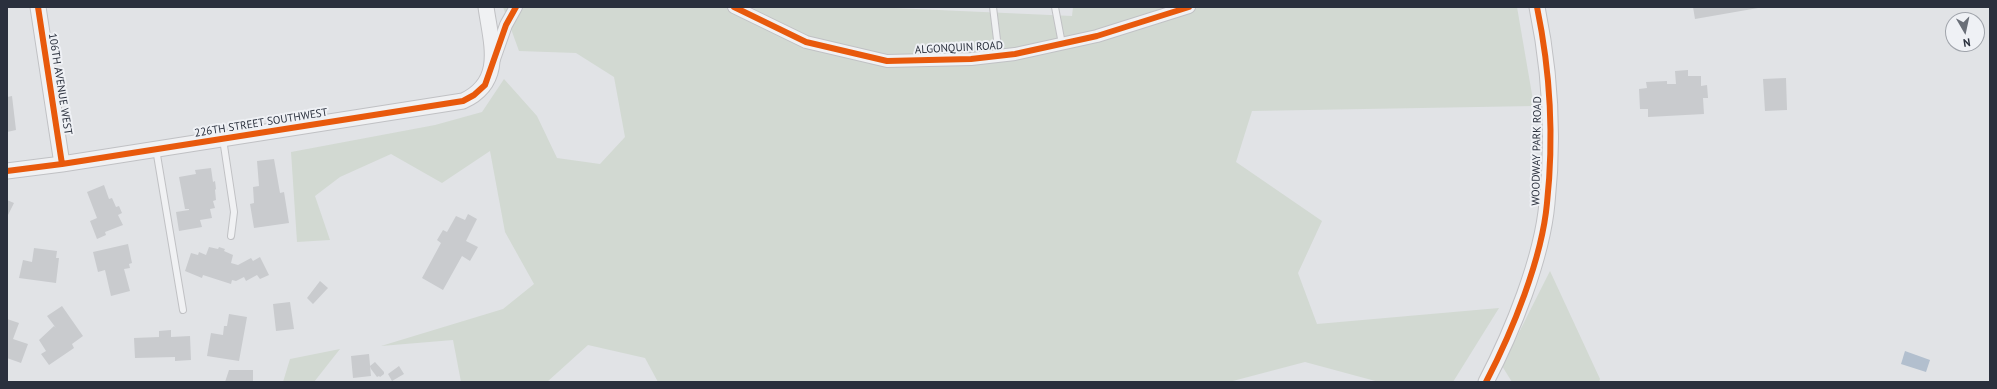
<!DOCTYPE html>
<html>
<head>
<meta charset="utf-8">
<style>
  body { margin:0 }
  #map { position:relative; width:1997px; height:389px; overflow:hidden; background:#e1e3e6; font-family:"PT Sans",sans-serif }
  canvas { display:block }
  .frame { position:absolute; inset:0; border:8px solid #2a303d; pointer-events:none }
  .north { position:absolute; left:1945px; top:12px; width:40px; height:40px; box-sizing:border-box; background:#eff1f5; border:1px solid #a0a4ab; border-radius:50%; rotate:171deg; font-size:11px; font-weight:700; line-height:16px; text-align:center; color:#2a303d }
  .north::after { content:''; display:block; margin:auto; width:14px; height:18px; background:#6a6f78; clip-path:polygon(50% 0,100% 100%,50% 72%,0 100%) }
</style>
</head>
<body>
<div id="map">
<canvas width="1997" height="389"></canvas>
<div class="frame"></div>
<div class="north">N</div>
</div>
<script>
const context = document.querySelector('canvas').getContext('2d');
context.lineJoin = 'round';
function fill(path, color) { context.fillStyle = color; context.fill(path, 'evenodd'); }
function strokePath(path, color, width, dash) { context.strokeStyle = color; context.lineWidth = width; context.lineCap = dash ? 'butt' : 'round'; context.setLineDash(dash || []); context.stroke(path); }
function label(font, color, halo, rows, align = 'center') {
  context.font = font + ' "PT Sans",sans-serif'; context.lineWidth = 4; context.setLineDash([]); context.textBaseline = 'middle'; context.strokeStyle = halo; context.fillStyle = color; for (const [text, x, y, turn = 0] of rows) {
    context.save(); context.translate(x, y); context.rotate((+turn || 0) * Math.PI / 180); context.textAlign = isNaN(turn) ? turn : align; if (halo) context.strokeText(text, 0, 0); context.fillText(text, 0, 0); context.restore();
  }
}
const green = new Path2D(`
  M 503,7 L 872,7 L 1072,16 L 1073,7 L 1517,7 L 1534,106 L 1252,111 L 1236,162 L 1322,221 L 1298,273 L 1317,324 L 1499,308 L 1453,382 L 1379,382 L 1305,362 L 1229,382 L 658,382 L 645,358 L 588,345 L 547,382 L 461,382 L 453,340 L 381,346 L 503,309 L 534,284 L 505,232 L 490,151 L 442,183 L 391,154 L 340,177 L 315,196 L 330,240 L 297,242 L 291,152 L 435,125 L 482,112 L 504,79 L 537,116 L 557,158 L 600,164 L 625,137 L 614,77 L 576,53 L 519,51 Z
  M 1550,271 L 1600,379 L 1599,382 L 1512,382 L 1502,366 Z
  M 340,349 L 314,382 L 283,382 L 290,359 Z`);
const water = new Path2D(`
  M 1905,351 L 1930,360 L 1926,372 L 1901,364 Z`);
const building = new Path2D(`
  M 1693,7 L 1758,7 L 1758,8 L 1695,19 Z
  M 1688,70 L 1688,76 L 1701,76 L 1701,86 L 1707,85 L 1708,98 L 1703,98 L 1704,114 L 1648,117 L 1648,109 L 1640,109 L 1639,89 L 1647,88 L 1646,82 L 1667,81 L 1667,84 L 1676,84 L 1675,71 Z
  M 1786,78 L 1787,110 L 1765,111 L 1763,79 Z
  M 12,96 L 16,130 L 7,132 L 7,97 Z
  M 274,159 L 280,193 L 284,192 L 289,223 L 254,228 L 250,204 L 254,203 L 253,187 L 259,186 L 257,161 Z
  M 211,168 L 213,182 L 215,181 L 216,189 L 215,190 L 216,200 L 213,201 L 215,208 L 210,209 L 212,218 L 200,220 L 202,227 L 179,231 L 176,212 L 189,210 L 189,209 L 185,209 L 179,177 L 196,174 L 195,170 Z
  M 104,185 L 109,199 L 112,198 L 116,207 L 119,206 L 122,213 L 118,215 L 123,225 L 105,232 L 106,235 L 97,239 L 90,221 L 97,218 L 87,192 Z
  M 7,200 L 14,203 L 7,217 Z
  M 468,214 L 477,219 L 466,241 L 478,247 L 470,261 L 462,256 L 443,290 L 422,278 L 441,243 L 437,240 L 443,230 L 447,232 L 456,216 L 465,220 Z
  M 128,244 L 132,263 L 129,264 L 130,268 L 124,269 L 130,291 L 111,296 L 105,270 L 98,272 L 93,252 Z
  M 209,247 L 218,249 L 219,247 L 225,249 L 224,251 L 233,255 L 231,263 L 238,265 L 251,258 L 253,261 L 260,257 L 269,275 L 260,279 L 257,275 L 246,281 L 244,277 L 236,281 L 232,280 L 231,284 L 203,275 L 202,278 L 185,271 L 191,253 L 198,255 L 199,252 L 206,255 Z
  M 34,248 L 57,251 L 56,258 L 59,258 L 56,283 L 19,278 L 23,260 L 32,262 Z
  M 320,281 L 328,288 L 313,304 L 307,298 Z
  M 290,302 L 294,329 L 276,331 L 273,304 Z
  M 62,306 L 83,336 L 72,344 L 74,348 L 49,365 L 41,354 L 46,351 L 39,340 L 54,326 L 56,328 L 47,316 Z
  M 229,314 L 247,317 L 239,361 L 207,356 L 211,333 L 223,335 L 224,326 L 227,326 Z
  M 7,319 L 19,323 L 13,339 L 28,344 L 21,363 L 7,358 Z
  M 171,330 L 171,337 L 190,336 L 191,360 L 175,361 L 175,357 L 135,358 L 134,338 L 159,337 L 159,331 Z
  M 369,354 L 371,376 L 353,378 L 351,356 Z
  M 375,362 L 384,372 L 384,374 L 380,377 L 379,376 L 377,377 L 371,369 L 370,366 Z
  M 399,366 L 404,374 L 392,381 L 388,374 Z
  M 229,370 L 253,370 L 253,382 L 225,382 Z`);
const service = new Path2D(`
  M 993,7 L 999,56
  M 1055,7 L 1062,44
  M 223,139 L 234,212 L 231,236
  M 156,149 L 183,310`);
const minor = new Path2D(`
  M 734,7 L 806,42 L 887,61 L 971,59 L 1015,54 L 1097,36 L 1189,7
  M 494,59 L 506,25 L 516,7`);
const tertiary = new Path2D(`
  M 38,7 L 62,164
  M 7,171 L 62,164 L 463,101 C 505,82 491,43 486,7
  M 1486,382 C 1512,332 1542,259 1547,203 C 1554,138 1550,70 1537,7`);
const cycleway = new Path2D(`
  M 38,7 L 62,164
  M 734,7 L 806,42 L 887,61 L 971,59 L 1015,54 L 1097,36 L 1189,7
  M 7,171 L 62,164 L 463,101 L 474,95 L 485,85 L 506,25 L 516,7
  M 1486,382 C 1512,332 1542,259 1547,203 C 1554,138 1550,70 1537,7`);
const streetNames = [
  ["ALGONQUIN ROAD",959,48,-3],
  ["106TH AVENUE WEST",60,84,81],
  ["226TH STREET SOUTHWEST",261,123,-9],
  ["WOODWAY PARK ROAD",1537,151,-89]
];
fill(green, '#d2d9d2');
fill(water, '#b2bfce');
fill(building, '#c9cbce');
strokePath(service, '#c0c1c4', 8);
strokePath(minor, '#c0c1c4', 14);
strokePath(tertiary, '#c0c1c4', 17);
strokePath(service, '#f0f1f3', 6);
strokePath(minor, '#f0f1f3', 12);
strokePath(tertiary, '#f0f1f3', 15);
strokePath(cycleway, '#e8590c', 6);
label('11px', '#2a303d', '#eff1f5', streetNames);
</script>
</body>
</html>
